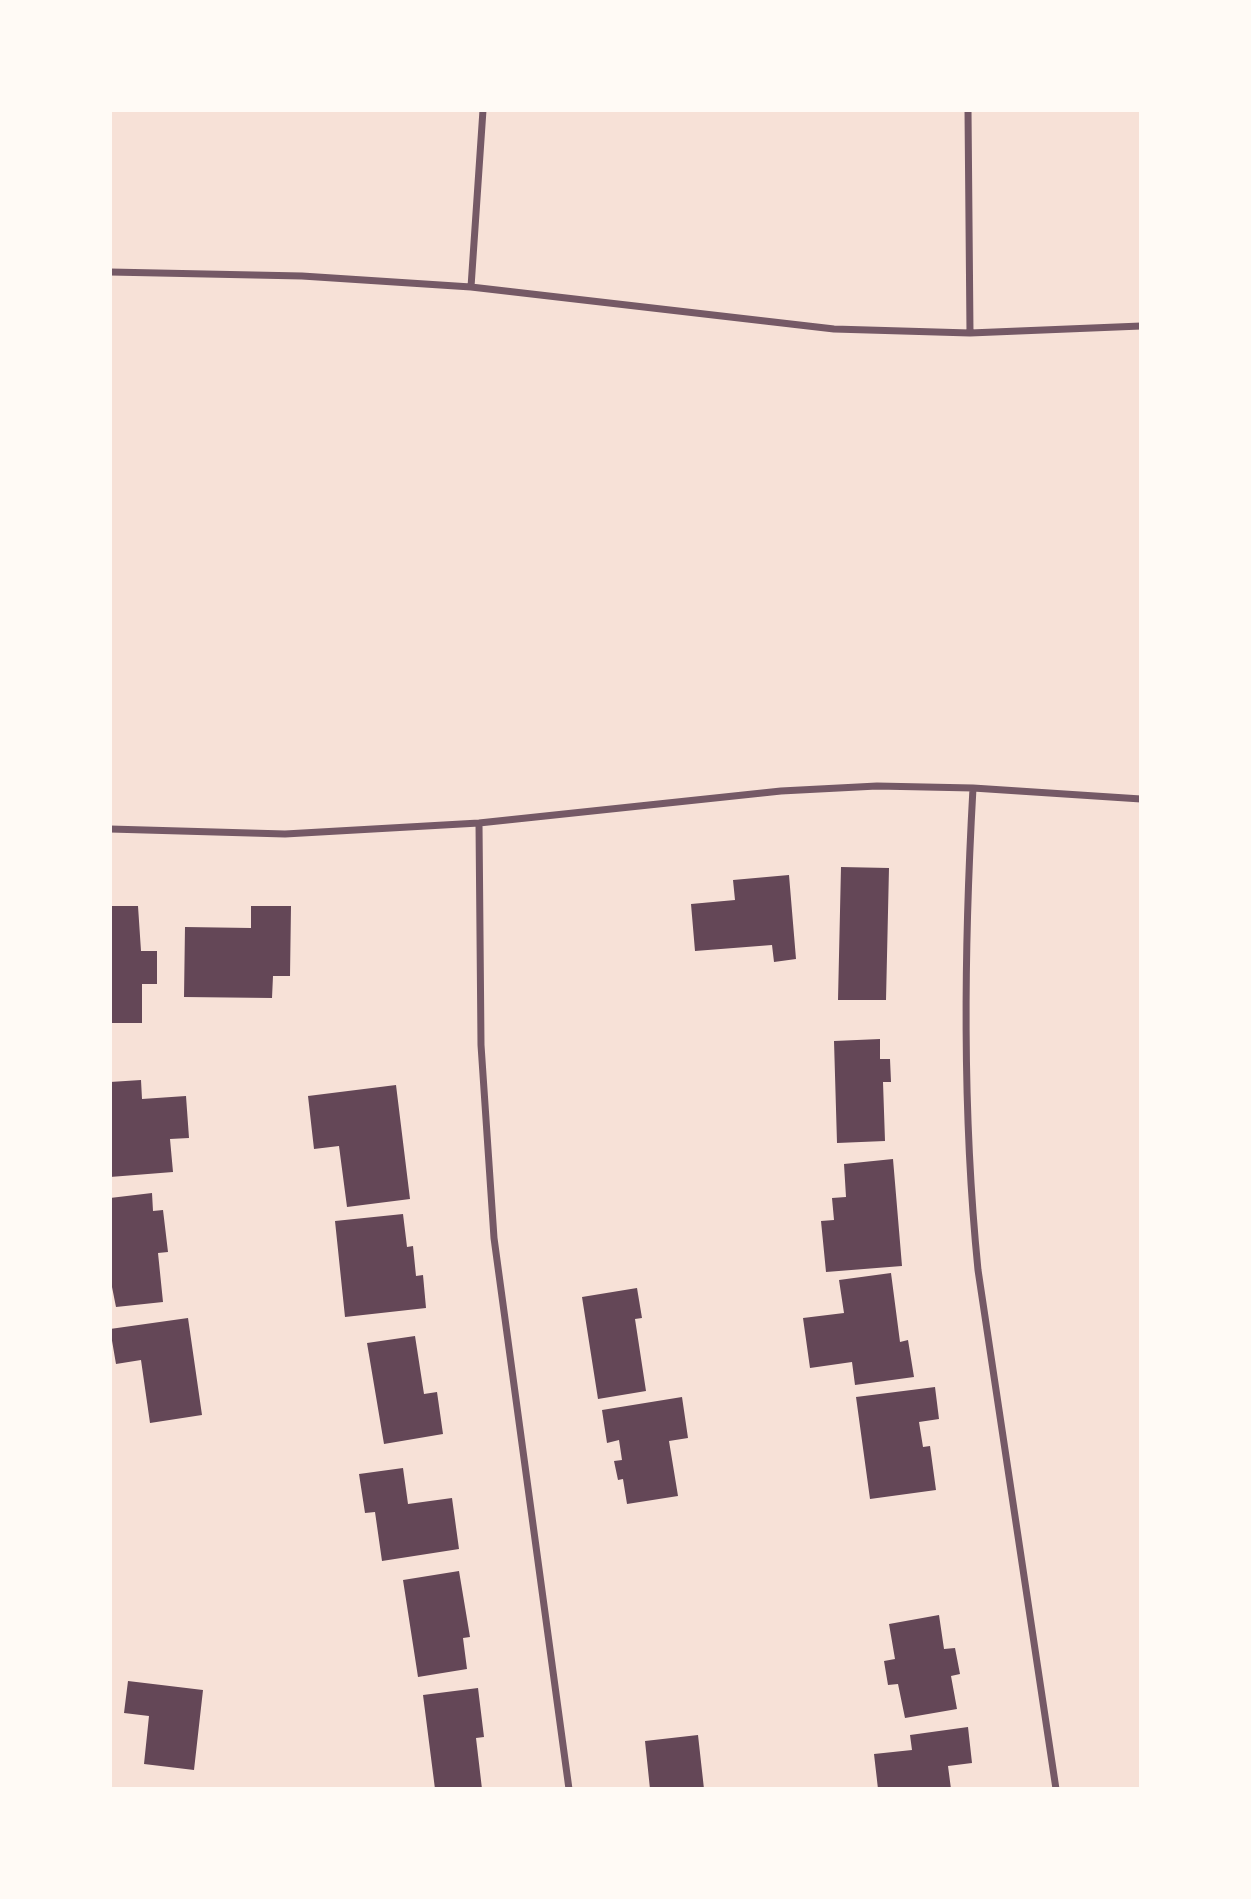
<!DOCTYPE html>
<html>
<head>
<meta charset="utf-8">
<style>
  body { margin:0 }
  #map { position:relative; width:1251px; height:1899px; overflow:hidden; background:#f7e1d7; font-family:Mulish,sans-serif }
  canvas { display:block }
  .frame { position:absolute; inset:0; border:112px solid #fffaf5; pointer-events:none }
</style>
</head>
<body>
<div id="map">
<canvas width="1251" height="1899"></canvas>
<div class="frame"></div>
</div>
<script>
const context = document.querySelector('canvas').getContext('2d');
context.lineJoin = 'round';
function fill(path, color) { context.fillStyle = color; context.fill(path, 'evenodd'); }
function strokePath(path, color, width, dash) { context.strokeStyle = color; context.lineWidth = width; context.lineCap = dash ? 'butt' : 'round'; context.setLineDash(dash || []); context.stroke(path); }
const building = new Path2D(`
  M 841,867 L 889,868 L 886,1000 L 838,1000 Z
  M 789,875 L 796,959 L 774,962 L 772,945 L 695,951 L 691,904 L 735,900 L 733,880 Z
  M 110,906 L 138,906 L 141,951 L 157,951 L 157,984 L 142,984 L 142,1023 L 110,1023 Z
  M 251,906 L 291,906 L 290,976 L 273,976 L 272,998 L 184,997 L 185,927 L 251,928 Z
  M 880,1039 L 880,1059 L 890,1059 L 891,1082 L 883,1082 L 885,1141 L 837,1143 L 834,1041 Z
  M 141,1080 L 142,1099 L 186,1096 L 189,1138 L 170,1139 L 173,1172 L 110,1177 L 110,1082 Z
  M 396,1085 L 410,1199 L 347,1207 L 339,1146 L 314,1149 L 308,1096 Z
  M 893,1159 L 902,1266 L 826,1272 L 821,1221 L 834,1220 L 832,1198 L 846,1197 L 844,1164 Z
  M 152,1193 L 153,1211 L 163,1210 L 168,1252 L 158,1253 L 163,1302 L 116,1307 L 110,1277 L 110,1198 Z
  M 403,1214 L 407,1247 L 413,1246 L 416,1276 L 423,1275 L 426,1308 L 345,1317 L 335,1221 Z
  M 891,1273 L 900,1342 L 908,1340 L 914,1377 L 855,1385 L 852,1362 L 810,1368 L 803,1318 L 844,1313 L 839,1280 Z
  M 637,1288 L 642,1318 L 635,1319 L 646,1391 L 598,1399 L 582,1297 Z
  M 188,1318 L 202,1415 L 150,1423 L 141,1360 L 116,1364 L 110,1329 Z
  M 415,1336 L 424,1394 L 437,1392 L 443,1434 L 384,1444 L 367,1343 Z
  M 935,1387 L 939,1419 L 919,1422 L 923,1447 L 930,1446 L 936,1490 L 870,1499 L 856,1397 Z
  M 682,1397 L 688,1438 L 669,1441 L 678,1496 L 627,1504 L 623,1479 L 618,1480 L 614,1461 L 622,1460 L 619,1440 L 607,1443 L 602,1410 Z
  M 403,1468 L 408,1504 L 452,1498 L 459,1549 L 382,1561 L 375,1512 L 365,1513 L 359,1474 Z
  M 459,1571 L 470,1637 L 463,1638 L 467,1669 L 418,1677 L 403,1580 Z
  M 939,1615 L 944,1649 L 955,1648 L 960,1674 L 951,1676 L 957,1709 L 905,1718 L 898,1684 L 888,1685 L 884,1661 L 895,1659 L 889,1624 Z
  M 128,1681 L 203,1690 L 194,1770 L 144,1764 L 149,1716 L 124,1713 Z
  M 478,1688 L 484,1737 L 476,1738 L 482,1789 L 435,1789 L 423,1695 Z
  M 968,1727 L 972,1763 L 948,1766 L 951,1789 L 878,1789 L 874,1754 L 912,1750 L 910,1735 Z
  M 698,1735 L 704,1789 L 650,1789 L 645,1741 Z`);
const minor = new Path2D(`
  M 968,110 L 970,333
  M 110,272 L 302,276 L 471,287 L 834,329 L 970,333 L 1141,326
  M 471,287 L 483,110
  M 973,788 C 964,949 962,1110 978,1270 L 1056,1789
  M 479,823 L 481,1045 L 494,1238 L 569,1789
  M 110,829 L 285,834 L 479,823 L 781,791 L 877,786 L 973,788 L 1141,799`);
fill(building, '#644757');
strokePath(minor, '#755966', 7);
</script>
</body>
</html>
